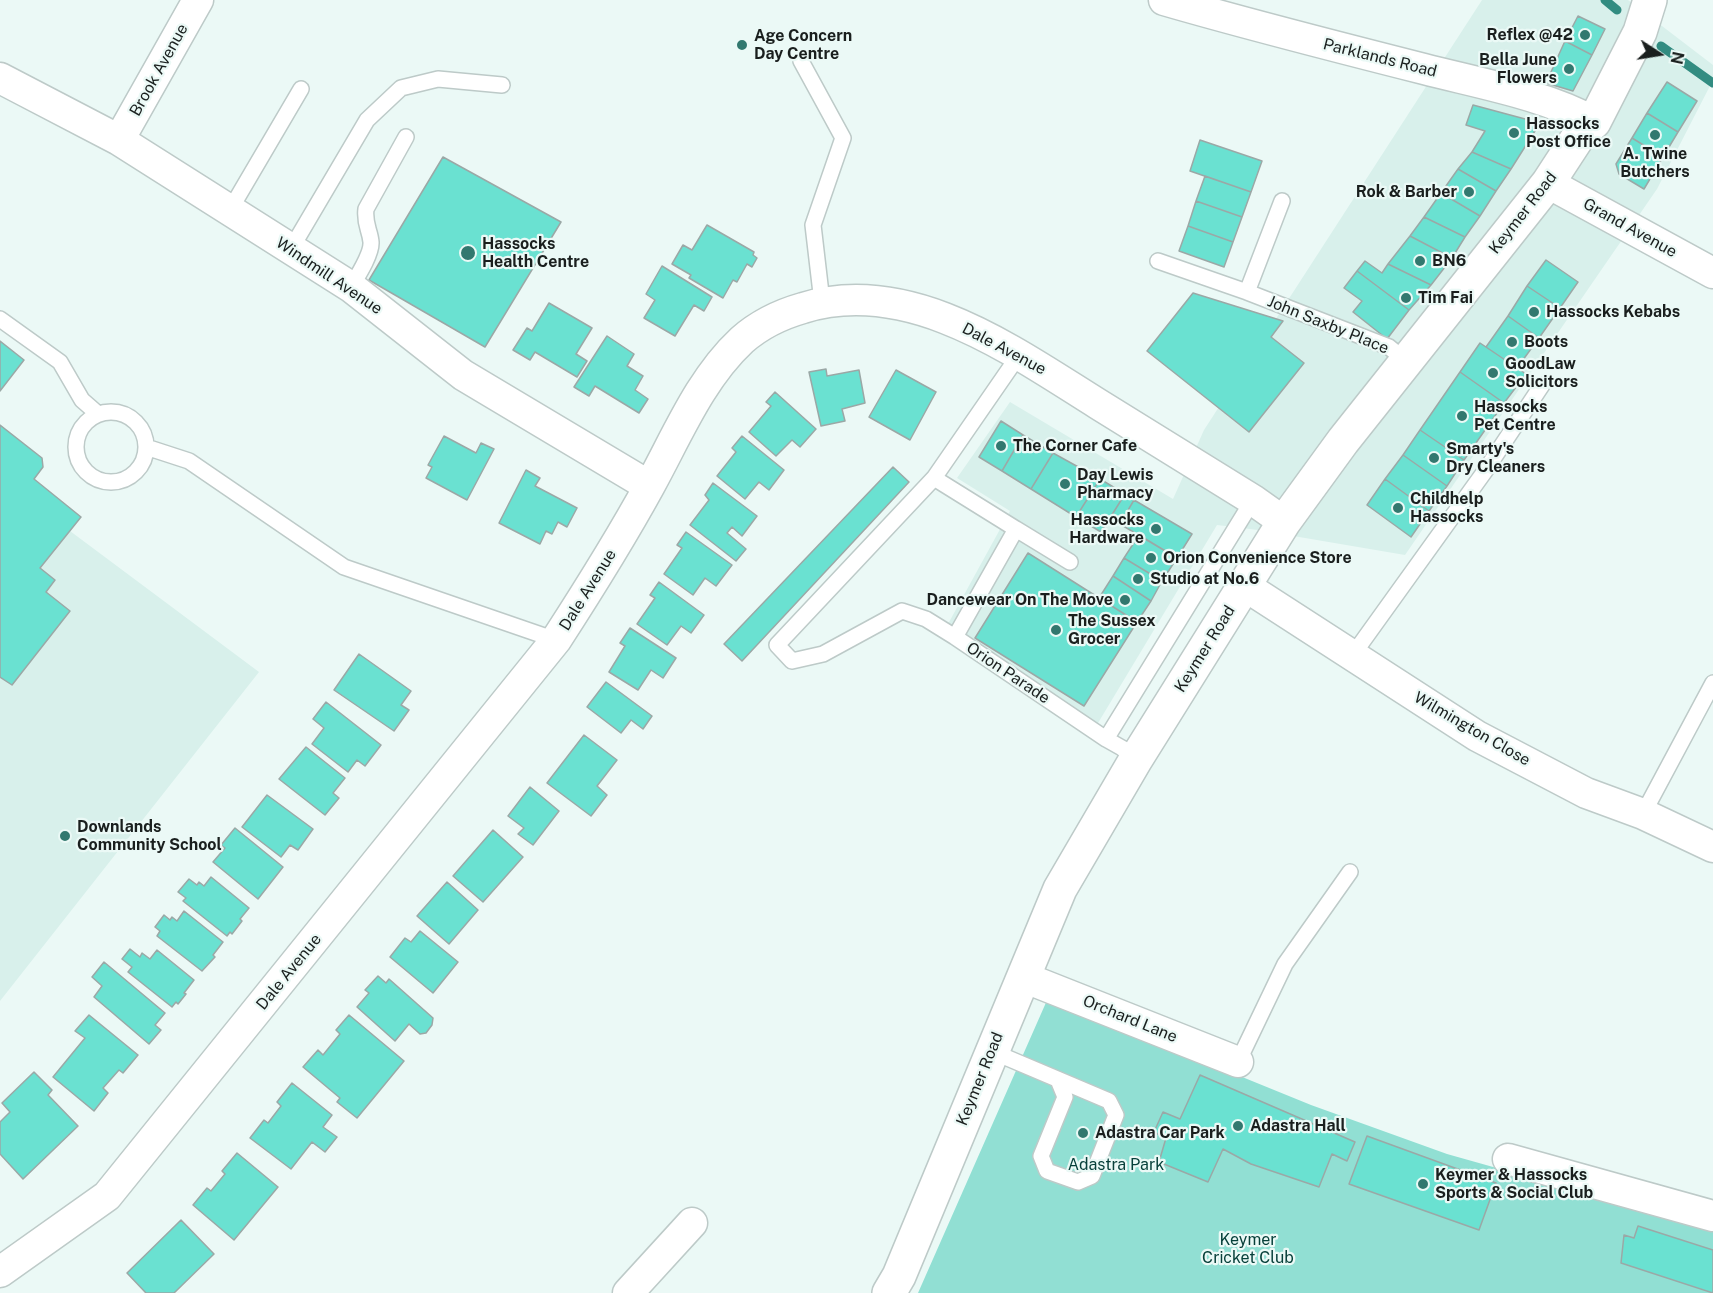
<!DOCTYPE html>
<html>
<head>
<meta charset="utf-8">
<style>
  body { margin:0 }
  #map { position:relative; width:1713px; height:1293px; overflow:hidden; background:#ebf9f6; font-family:"Public Sans",sans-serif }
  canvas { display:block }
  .north { position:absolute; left:1629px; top:24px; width:60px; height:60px; -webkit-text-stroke:4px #ebf9f6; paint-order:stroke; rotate:102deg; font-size:16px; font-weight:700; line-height:24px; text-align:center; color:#1a1f1e }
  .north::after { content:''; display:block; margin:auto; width:21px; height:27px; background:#1a1f1e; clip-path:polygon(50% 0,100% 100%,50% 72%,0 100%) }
</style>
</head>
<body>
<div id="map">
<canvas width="1713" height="1293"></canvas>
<div class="north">N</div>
</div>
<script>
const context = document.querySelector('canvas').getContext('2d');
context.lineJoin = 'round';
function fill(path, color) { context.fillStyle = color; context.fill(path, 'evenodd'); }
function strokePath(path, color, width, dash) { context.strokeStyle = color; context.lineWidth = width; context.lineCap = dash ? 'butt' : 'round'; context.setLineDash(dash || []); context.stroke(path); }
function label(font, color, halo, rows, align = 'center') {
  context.font = font + ' "Public Sans",sans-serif'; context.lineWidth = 4.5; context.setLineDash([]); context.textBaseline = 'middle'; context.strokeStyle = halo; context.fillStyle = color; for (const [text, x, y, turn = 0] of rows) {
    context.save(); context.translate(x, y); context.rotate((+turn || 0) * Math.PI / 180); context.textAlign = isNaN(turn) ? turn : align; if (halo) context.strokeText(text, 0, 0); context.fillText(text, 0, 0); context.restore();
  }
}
const built = new Path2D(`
  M 1482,0 L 1628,0 L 1713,65 L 1713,80 L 1657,189 L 1405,555 L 1258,530 L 1217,525 L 1095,728 L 948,624 L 1010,511 L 957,478 L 1010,402 L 1173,499 L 1204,430 Z
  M 0,425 L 42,458 L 43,467 L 34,479 L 81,517 L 70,531 L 259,672 L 0,1001 Z`);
const green = new Path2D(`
  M 1048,998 L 1311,1105 L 1447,1154 L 1713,1229 L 1713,1293 L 918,1293 Z`);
const stream = new Path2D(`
  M 1605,0 L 1617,10
  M 1661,46 L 1713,83`);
const building = new Path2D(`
  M 1578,16 L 1605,29 L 1592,55 L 1565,41 Z
  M 1565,41 L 1592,55 L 1573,91 L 1546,83 Z
  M 1667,82 L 1697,101 L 1678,132 L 1647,113 Z
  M 1473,105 L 1540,123 L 1511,169 L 1472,152 L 1485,131 L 1466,125 Z
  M 1647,113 L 1678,132 L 1663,157 L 1632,138 Z
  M 1632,138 L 1663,157 L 1644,189 L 1619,174 L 1616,164 Z
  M 1200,140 L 1262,161 L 1251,192 L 1190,171 Z
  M 1472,152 L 1511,169 L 1496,191 L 1458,169 Z
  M 443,157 L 561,222 L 485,347 L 369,280 Z
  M 1458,169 L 1496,191 L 1480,216 L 1441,193 Z
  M 1205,176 L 1251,192 L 1242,217 L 1196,201 Z
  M 1441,193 L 1480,216 L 1465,237 L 1424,217 Z
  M 1196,201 L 1242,217 L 1233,242 L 1188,226 Z
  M 1424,217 L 1465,237 L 1452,258 L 1410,236 Z
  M 707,225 L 754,252 L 753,255 L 757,258 L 752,267 L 747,264 L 737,282 L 733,280 L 723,298 L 689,278 L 691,275 L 672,264 L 683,245 L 692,250 Z
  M 1188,226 L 1233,242 L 1224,267 L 1179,251 Z
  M 1410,236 L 1452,258 L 1431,285 L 1388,264 Z
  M 1546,260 L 1578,282 L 1560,308 L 1527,286 Z
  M 1365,261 L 1382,273 L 1388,264 L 1431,285 L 1409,310 L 1357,271 Z
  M 662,266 L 712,297 L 704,311 L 694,305 L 675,336 L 644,318 L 655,300 L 646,294 Z
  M 1357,271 L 1409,310 L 1387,339 L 1353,312 L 1362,301 L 1344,288 Z
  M 1527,286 L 1560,308 L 1539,338 L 1508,316 Z
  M 1193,293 L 1283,321 L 1271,337 L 1304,363 L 1249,432 L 1147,351 Z
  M 549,303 L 592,328 L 576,354 L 587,361 L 577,377 L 535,352 L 530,360 L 513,350 L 527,328 L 532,331 Z
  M 1508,316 L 1539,338 L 1517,368 L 1486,347 Z
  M 607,336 L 634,354 L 627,366 L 643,376 L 635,390 L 648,399 L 639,413 L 595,386 L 589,396 L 574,387 Z
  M 0,341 L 24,360 L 0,391 Z
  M 1480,343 L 1526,374 L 1504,403 L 1460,372 Z
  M 826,369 L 827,376 L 859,370 L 865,403 L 842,409 L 845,421 L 821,426 L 809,372 Z
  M 896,370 L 936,392 L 910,440 L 869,417 Z
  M 1460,372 L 1504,403 L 1464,460 L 1420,430 Z
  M 775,392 L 816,429 L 800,447 L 792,440 L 776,456 L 749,432 L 771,406 L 766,402 Z
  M 1001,421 L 1023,435 L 1002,471 L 979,457 Z
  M 0,425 L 42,458 L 43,467 L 34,479 L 81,517 L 40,568 L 55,580 L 46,592 L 70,611 L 12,685 L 0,677 Z
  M 1420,430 L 1464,460 L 1447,486 L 1403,455 Z
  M 1023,435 L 1053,453 L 1031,489 L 1002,471 Z
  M 444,436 L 476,453 L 481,443 L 494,449 L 467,500 L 426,478 L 432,467 L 428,465 Z
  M 742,436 L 784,470 L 769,490 L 759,482 L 745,499 L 717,476 L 736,452 L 732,448 Z
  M 1053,453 L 1100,479 L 1076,517 L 1031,489 Z
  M 1403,455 L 1447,486 L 1429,511 L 1385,479 Z
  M 893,467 L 909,482 L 742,661 L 724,644 Z
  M 526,470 L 540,478 L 535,486 L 577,508 L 567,527 L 558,522 L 552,534 L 546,531 L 540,544 L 499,523 Z
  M 1100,479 L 1125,494 L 1101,532 L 1076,517 Z
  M 1385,479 L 1429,511 L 1411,537 L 1367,505 Z
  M 713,483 L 757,516 L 742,536 L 732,527 L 727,533 L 746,549 L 736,561 L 690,525 L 709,500 L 705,495 Z
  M 1125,494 L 1134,500 L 1120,524 L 1110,518 Z
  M 1134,500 L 1192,534 L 1177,558 L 1120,524 Z
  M 686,532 L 732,565 L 716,586 L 705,578 L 693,595 L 664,574 L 682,548 L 677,545 Z
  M 1139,535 L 1177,558 L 1162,581 L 1124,558 Z
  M 1028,553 L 1137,622 L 1084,706 L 975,638 Z
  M 1124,558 L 1162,581 L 1151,601 L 1113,576 Z
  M 1113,576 L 1151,601 L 1137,622 L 1099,598 Z
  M 659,582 L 704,615 L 691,633 L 681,626 L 667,645 L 637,624 L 655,598 L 650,595 Z
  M 630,628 L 676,658 L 663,678 L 651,670 L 638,690 L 609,672 L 625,646 L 620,643 Z
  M 359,654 L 411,691 L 401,705 L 409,710 L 394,731 L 334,690 Z
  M 606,682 L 652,716 L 643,729 L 631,720 L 621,733 L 587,707 Z
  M 326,702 L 381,745 L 365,766 L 357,760 L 348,772 L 312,744 L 324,728 L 313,719 Z
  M 584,735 L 617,760 L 597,786 L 607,795 L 591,816 L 547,783 Z
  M 306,747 L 345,778 L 333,793 L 339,798 L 325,815 L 279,779 Z
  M 530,787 L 559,811 L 533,845 L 518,834 L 524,828 L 508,816 Z
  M 267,795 L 313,829 L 298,850 L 290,845 L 281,857 L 242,827 Z
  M 235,828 L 283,867 L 258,899 L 213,862 L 225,848 L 221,845 Z
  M 493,830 L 523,857 L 483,902 L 453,876 Z
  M 211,877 L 249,908 L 240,919 L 242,921 L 232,934 L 230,932 L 227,936 L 183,901 L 186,898 L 178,892 L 189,879 L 197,885 L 199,882 L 204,886 Z
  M 447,882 L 478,910 L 449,944 L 417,916 Z
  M 184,911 L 223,942 L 213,955 L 215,957 L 202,971 L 157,936 L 160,931 L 155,927 L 164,915 L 170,920 L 172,917 L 177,921 Z
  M 420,931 L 458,962 L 433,993 L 390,957 L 405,938 L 411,942 Z
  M 130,949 L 140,957 L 142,953 L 150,959 L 157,950 L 194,980 L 184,993 L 186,994 L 178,1004 L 176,1002 L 172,1007 L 128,972 L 132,967 L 122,959 Z
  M 104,962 L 165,1013 L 155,1025 L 161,1030 L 149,1044 L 94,997 L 102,986 L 92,977 Z
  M 378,976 L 386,983 L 389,979 L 433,1018 L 432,1025 L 426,1033 L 420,1034 L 409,1024 L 395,1041 L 357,1007 L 369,993 L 365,990 Z
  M 89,1015 L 138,1055 L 123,1073 L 119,1070 L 103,1088 L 108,1093 L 94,1111 L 53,1077 L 85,1038 L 75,1031 Z
  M 349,1015 L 404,1061 L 357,1118 L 337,1102 L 340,1098 L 303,1067 L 318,1050 L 323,1055 L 340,1034 L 336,1030 Z
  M 34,1072 L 52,1090 L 48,1095 L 78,1126 L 23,1179 L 0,1154 L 0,1122 L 10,1112 L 2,1103 Z
  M 1200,1075 L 1355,1142 L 1347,1161 L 1332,1154 L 1319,1187 L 1251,1164 L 1223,1149 L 1208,1182 L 1159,1162 L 1166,1138 L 1154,1132 L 1163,1112 L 1180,1119 Z
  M 292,1083 L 332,1115 L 323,1127 L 337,1137 L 325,1152 L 312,1142 L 291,1169 L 250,1138 L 264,1120 L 268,1123 L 281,1106 L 277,1102 Z
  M 1367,1136 L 1496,1183 L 1479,1230 L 1349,1184 Z
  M 237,1153 L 278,1187 L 234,1240 L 193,1205 L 207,1188 L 211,1191 L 225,1174 L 222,1171 Z
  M 181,1220 L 214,1254 L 174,1293 L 146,1293 L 127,1273 Z
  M 1638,1226 L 1713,1250 L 1713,1293 L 1621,1263 L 1624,1235 L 1634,1238 Z`);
const service = new Path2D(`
  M 801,61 L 843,138 L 813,225 L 822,302
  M 1282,201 L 1247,292 L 1389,347 L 1406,361
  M 230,210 L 301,89
  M 291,249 L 367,120 L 401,88 L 438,79 L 502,85
  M 1158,261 L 1247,292
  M 351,287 C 357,277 372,254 371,242 C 370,230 364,224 366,209 L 406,137
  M 0,319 L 60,362 L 82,400 L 98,414
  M 1019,355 L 934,478 L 1016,529 L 955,637 L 1106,739 L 1122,748 L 1136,759
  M76 447a35 35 0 1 1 70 0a35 35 0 1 1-70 0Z
  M 146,447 L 189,461 L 344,567 L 556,640
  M 934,478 L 777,645 L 792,661 L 823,654 L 902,611 L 926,619 L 955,637
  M 1016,529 L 1070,562
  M 1352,656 L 1485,471 L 1542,385
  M 1106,739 L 1253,500
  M 1643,814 L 1713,683
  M 991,1051 L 1109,1101 L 1116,1115 L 1092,1176 L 1078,1182 L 1047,1171 L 1041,1156 L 1065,1097 L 1058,1080
  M 1238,1062 L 1285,964 L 1350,872`);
const minor = new Path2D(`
  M 1164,0 C 1250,25 1337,47 1424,69 C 1478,83 1546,95 1594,122
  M 0,78 L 119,140 L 351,287 L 463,375 L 649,486
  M 119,140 L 198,0
  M 1548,183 L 1713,273
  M 1245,586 L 1477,736 L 1586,793 L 1643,814 L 1713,847
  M 1023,977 L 1238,1062
  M 1508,1159 L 1713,1216
  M 0,1272 L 107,1196 L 556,640 C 589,589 621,538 650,485 C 677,436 700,379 742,340 C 759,325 782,314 803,308 C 909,275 1013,351 1098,404 C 1150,436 1201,468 1253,500 L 1284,522
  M 628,1293 L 692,1223`);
const secondary = new Path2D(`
  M 889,1293 L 899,1276 L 1060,889 L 1136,759 L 1284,522 L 1343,441 L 1548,183 L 1580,134 L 1594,122 L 1640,32 L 1650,0`);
const markers = [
  [1585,35,6,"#32786f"],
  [742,45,6,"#32786f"],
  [1569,69,6,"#32786f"],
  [1514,133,6,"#32786f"],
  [1655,135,6,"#32786f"],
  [1469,192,6,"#32786f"],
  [468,253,8,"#32786f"],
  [1420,261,6,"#32786f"],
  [1406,298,6,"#32786f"],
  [1534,312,6,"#32786f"],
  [1512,342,6,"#32786f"],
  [1493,373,6,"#32786f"],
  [1462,416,6,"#32786f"],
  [1001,446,6,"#32786f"],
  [1434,458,6,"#32786f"],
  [1065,484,6,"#32786f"],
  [1398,508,6,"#32786f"],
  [1156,529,6,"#32786f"],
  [1151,558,6,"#32786f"],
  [1138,579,6,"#32786f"],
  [1125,600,6,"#32786f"],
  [1056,630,6,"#32786f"],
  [65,836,6,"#32786f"],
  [1238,1126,6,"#32786f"],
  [1083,1133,6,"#32786f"],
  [1423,1184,6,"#32786f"]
];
const poiNames = [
  ["Reflex @42",1573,35,"right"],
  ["Age Concern",754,36],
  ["Day Centre",754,54],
  ["Bella June",1557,60,"right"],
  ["Flowers",1557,78,"right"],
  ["Hassocks",1526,124],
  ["Post Office",1526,142],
  ["A. Twine",1655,154,"center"],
  ["Butchers",1655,172,"center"],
  ["Rok & Barber",1457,192,"right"],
  ["Hassocks",482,244],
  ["Health Centre",482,262],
  ["BN6",1432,261],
  ["Tim Fai",1418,298],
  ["Hassocks Kebabs",1546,312],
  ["Boots",1524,342],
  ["GoodLaw",1505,364],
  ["Solicitors",1505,382],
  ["Hassocks",1474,407],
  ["Pet Centre",1474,425],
  ["The Corner Cafe",1013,446],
  ["Smarty's",1446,449],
  ["Dry Cleaners",1446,467],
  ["Day Lewis",1077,475],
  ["Pharmacy",1077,493],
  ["Childhelp",1410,499],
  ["Hassocks",1410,517],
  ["Hassocks",1144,520,"right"],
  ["Hardware",1144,538,"right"],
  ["Orion Convenience Store",1163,558],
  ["Studio at No.6",1150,579],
  ["Dancewear On The Move",1113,600,"right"],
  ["The Sussex",1068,621],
  ["Grocer",1068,639],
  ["Downlands",77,827],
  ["Community School",77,845],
  ["Adastra Hall",1250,1126],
  ["Adastra Car Park",1095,1133],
  ["Keymer & Hassocks",1435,1175],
  ["Sports & Social Club",1435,1193]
];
const streetNames = [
  ["Parklands Road",1380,58,14],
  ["Brook Avenue",159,70,-61],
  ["Keymer Road",1523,213,-52],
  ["Grand Avenue",1630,228,29],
  ["Windmill Avenue",329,276,34],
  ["John Saxby Place",1328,325,22],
  ["Dale Avenue",1004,349,28],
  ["Dale Avenue",588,590,-58],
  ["Keymer Road",1205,649,-58],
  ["Orion Parade",1008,673,34],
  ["Wilmington Close",1472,729,30],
  ["Dale Avenue",289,972,-51],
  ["Orchard Lane",1130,1019,22],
  ["Keymer Road",980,1079,-68]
];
const parkNames = [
  ["Adastra Park",1116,1165],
  ["Keymer",1248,1240],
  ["Cricket Club",1248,1258]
];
fill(built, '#d8f0eb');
fill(green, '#91dfd3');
strokePath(stream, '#328c81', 9);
fill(building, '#6ae1d1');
strokePath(building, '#9ba8a6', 1.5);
strokePath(service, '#bdcac8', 18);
strokePath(minor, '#bdcac8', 33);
strokePath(secondary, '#bdcac8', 36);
strokePath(service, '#fff', 15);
strokePath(minor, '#fff', 30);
strokePath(secondary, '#fff', 33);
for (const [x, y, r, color] of markers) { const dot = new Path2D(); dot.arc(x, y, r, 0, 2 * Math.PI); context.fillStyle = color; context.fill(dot); strokePath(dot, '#ebf9f6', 2); }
label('bold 16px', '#1a1f1e', '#ebf9f6', poiNames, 'left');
label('16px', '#1a1f1e', '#ebf9f6', streetNames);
label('16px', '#07403a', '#ebf9f6', parkNames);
</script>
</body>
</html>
